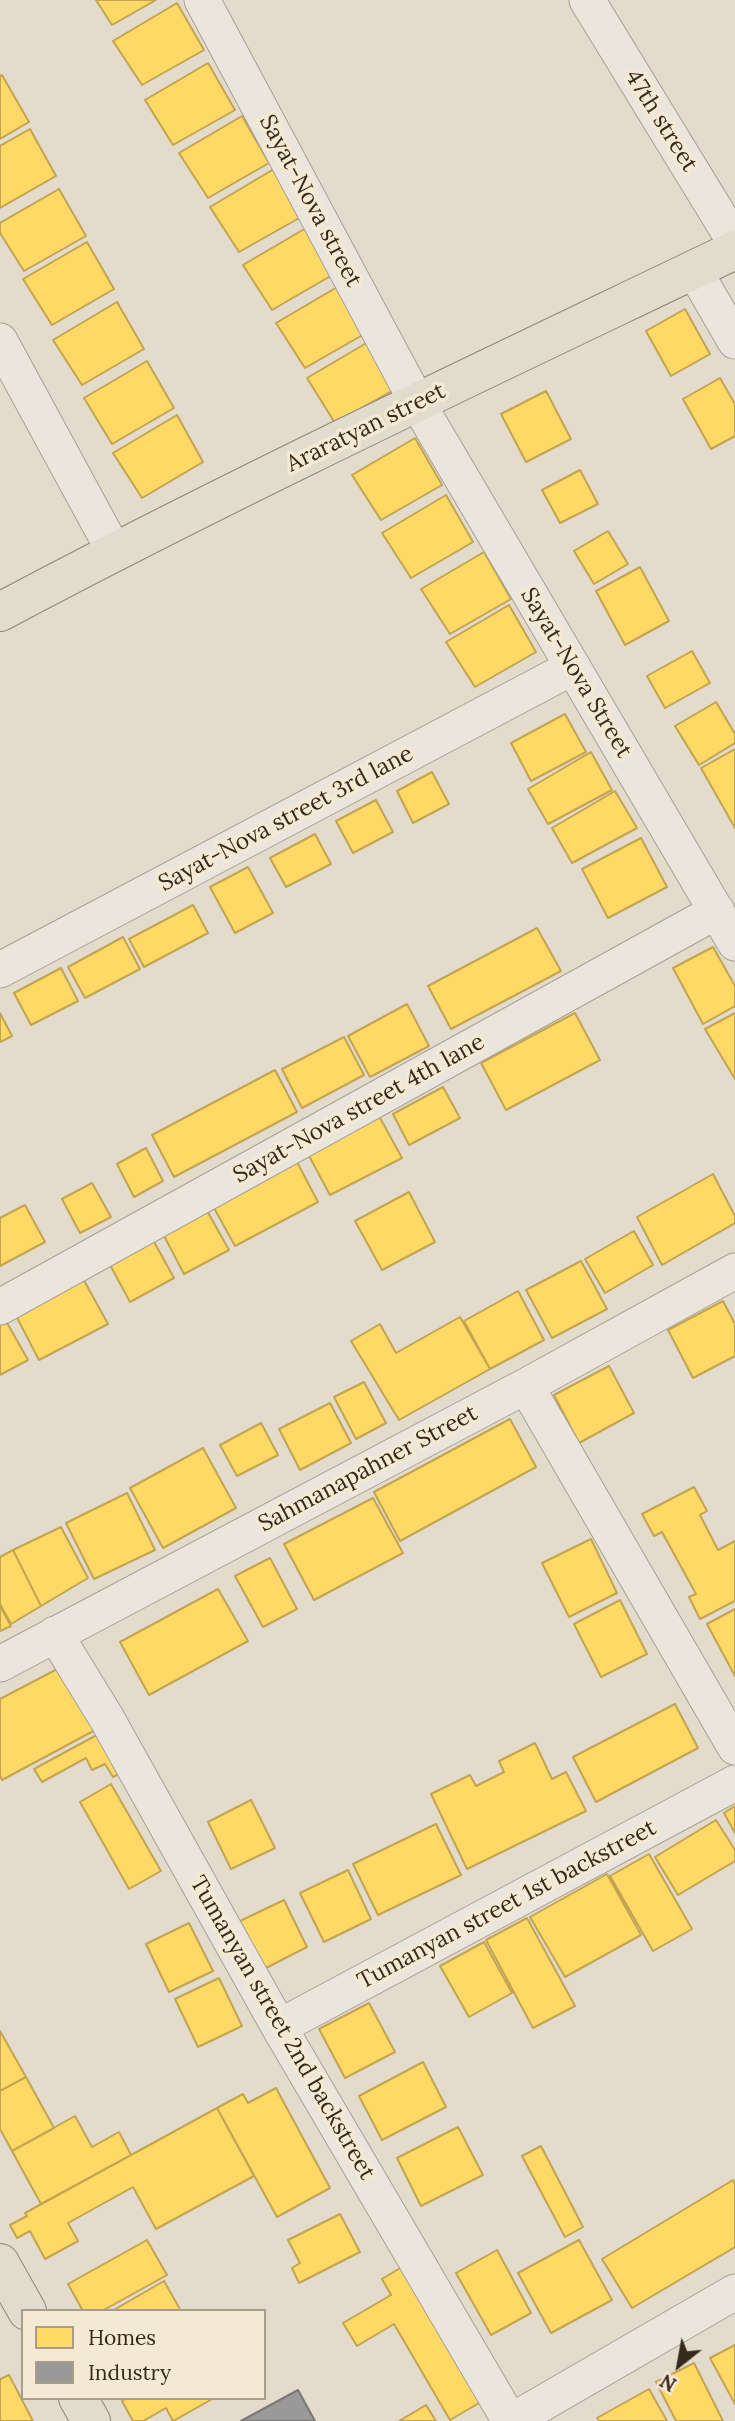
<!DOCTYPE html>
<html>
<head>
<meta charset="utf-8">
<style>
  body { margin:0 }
  #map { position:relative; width:735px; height:2421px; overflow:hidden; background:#e3dbcc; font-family:Lora,serif }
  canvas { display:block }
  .legend { position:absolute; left:21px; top:2309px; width:245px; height:91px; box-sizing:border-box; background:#f4e9d2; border:2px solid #a89c8a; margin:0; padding:9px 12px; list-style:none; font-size:21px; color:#36291e }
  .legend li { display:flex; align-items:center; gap:14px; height:35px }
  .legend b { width:35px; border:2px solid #a89c8a }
  .north { position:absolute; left:644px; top:2330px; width:70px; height:70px; -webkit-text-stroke:5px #f4e9d2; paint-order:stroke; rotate:211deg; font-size:19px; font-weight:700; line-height:28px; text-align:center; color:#36291e }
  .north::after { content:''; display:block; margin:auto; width:24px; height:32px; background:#36291e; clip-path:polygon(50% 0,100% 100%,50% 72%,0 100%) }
</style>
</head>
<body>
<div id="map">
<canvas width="735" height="2421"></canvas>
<ul class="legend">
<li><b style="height:19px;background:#ffd966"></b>Homes</li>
<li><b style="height:19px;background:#999"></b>Industry</li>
</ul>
<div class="north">N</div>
</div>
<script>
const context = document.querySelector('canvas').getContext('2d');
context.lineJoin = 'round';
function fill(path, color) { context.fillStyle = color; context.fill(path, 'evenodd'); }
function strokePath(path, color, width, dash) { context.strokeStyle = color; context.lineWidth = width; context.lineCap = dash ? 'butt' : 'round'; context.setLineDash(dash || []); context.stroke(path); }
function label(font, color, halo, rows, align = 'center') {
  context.font = font + ' Lora,serif'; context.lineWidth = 7; context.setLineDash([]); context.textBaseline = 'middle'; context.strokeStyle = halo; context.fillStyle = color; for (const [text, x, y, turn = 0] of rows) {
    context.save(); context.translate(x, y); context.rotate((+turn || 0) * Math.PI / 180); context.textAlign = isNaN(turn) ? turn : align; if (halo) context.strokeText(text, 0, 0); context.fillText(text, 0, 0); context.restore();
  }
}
const homes = new Path2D(`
  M 96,0 L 156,0 L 112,25 Z
  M 177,3 L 204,50 L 142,85 L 113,41 Z
  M 208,63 L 235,110 L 173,145 L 145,100 Z
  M 2,75 L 29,122 L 0,139 L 0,76 Z
  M 242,116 L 269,163 L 208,198 L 179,153 Z
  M 30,129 L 56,176 L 0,208 L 0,146 Z
  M 274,169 L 301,217 L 239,252 L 210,207 Z
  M 59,189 L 86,236 L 24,271 L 0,233 L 0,223 Z
  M 306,228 L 334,274 L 272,310 L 243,265 Z
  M 87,242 L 114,289 L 52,325 L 23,279 Z
  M 339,286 L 366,333 L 305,368 L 276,323 Z
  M 117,302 L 144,349 L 82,385 L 53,340 Z
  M 685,309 L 710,354 L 671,376 L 646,331 Z
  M 370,341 L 397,388 L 335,423 L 307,378 Z
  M 147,361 L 174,408 L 112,444 L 84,398 Z
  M 720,378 L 735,404 L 735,436 L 711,449 L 683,399 Z
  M 546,391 L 571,439 L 526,462 L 501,414 Z
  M 177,415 L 203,462 L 142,498 L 113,453 Z
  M 415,438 L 442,485 L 381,520 L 352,475 Z
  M 580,470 L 598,504 L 560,523 L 542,490 Z
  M 446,495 L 473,542 L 411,578 L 382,533 Z
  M 608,531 L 628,564 L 594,584 L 574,551 Z
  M 484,552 L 511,599 L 450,634 L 421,589 Z
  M 640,567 L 669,621 L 625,645 L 596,591 Z
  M 509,605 L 536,652 L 475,687 L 446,642 Z
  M 692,651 L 710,683 L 665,708 L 647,676 Z
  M 716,702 L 735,734 L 735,743 L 699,765 L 675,726 Z
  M 565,714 L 586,752 L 531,781 L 511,743 Z
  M 735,749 L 735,828 L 701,768 Z
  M 591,752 L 612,790 L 548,824 L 528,789 Z
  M 432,772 L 449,804 L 413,823 L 397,791 Z
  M 615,791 L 637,828 L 572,863 L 552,828 Z
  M 376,800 L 393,832 L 353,853 L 336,821 Z
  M 315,834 L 331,864 L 286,887 L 270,858 Z
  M 641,838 L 667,887 L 608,918 L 582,869 Z
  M 248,867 L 273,913 L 235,933 L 210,887 Z
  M 193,905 L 208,933 L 144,967 L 129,939 Z
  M 537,928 L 561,971 L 451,1029 L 428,986 Z
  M 123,937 L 140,969 L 85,998 L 68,967 Z
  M 713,947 L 735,986 L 735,1006 L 703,1024 L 673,968 Z
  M 61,968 L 78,1001 L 31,1025 L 14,993 Z
  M 407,1004 L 429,1046 L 370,1077 L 348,1036 Z
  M 0,1013 L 12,1036 L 0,1042 Z
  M 575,1013 L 600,1060 L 506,1110 L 481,1063 Z
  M 735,1013 L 735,1079 L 705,1029 Z
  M 344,1037 L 364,1075 L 302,1108 L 282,1069 Z
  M 275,1070 L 297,1112 L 174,1177 L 152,1135 Z
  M 443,1087 L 460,1118 L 409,1145 L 393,1114 Z
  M 379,1116 L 402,1158 L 330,1195 L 308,1154 Z
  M 146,1148 L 163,1181 L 134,1197 L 117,1164 Z
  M 297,1162 L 318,1202 L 235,1246 L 213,1206 Z
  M 713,1174 L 735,1216 L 735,1223 L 662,1265 L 637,1217 Z
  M 92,1183 L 111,1217 L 80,1233 L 62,1199 Z
  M 409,1192 L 435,1242 L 382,1270 L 355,1221 Z
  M 25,1205 L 45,1242 L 0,1266 L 0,1218 Z
  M 206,1209 L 229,1250 L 184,1274 L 162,1232 Z
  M 634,1231 L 653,1265 L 605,1293 L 585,1259 Z
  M 153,1240 L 174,1278 L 130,1302 L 109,1263 Z
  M 581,1261 L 607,1309 L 552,1338 L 526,1290 Z
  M 81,1275 L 108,1324 L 39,1360 L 13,1310 Z
  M 518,1291 L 544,1340 L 490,1369 L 464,1321 Z
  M 723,1301 L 735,1324 L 735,1356 L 693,1378 L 668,1330 Z
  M 460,1317 L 490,1369 L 399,1420 L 351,1341 L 380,1324 L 396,1353 Z
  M 6,1321 L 28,1360 L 0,1375 L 0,1324 Z
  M 609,1366 L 634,1413 L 579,1443 L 554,1395 Z
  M 364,1382 L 386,1423 L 356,1439 L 334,1397 Z
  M 330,1403 L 351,1443 L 300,1470 L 279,1429 Z
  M 510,1419 L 536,1467 L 400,1541 L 374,1492 Z
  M 261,1423 L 278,1455 L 237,1476 L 220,1445 Z
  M 203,1448 L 236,1508 L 163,1548 L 130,1488 Z
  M 694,1487 L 707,1511 L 700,1515 L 718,1550 L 735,1541 L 735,1601 L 700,1619 L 689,1597 L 696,1594 L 662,1532 L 654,1536 L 642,1514 Z
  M 127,1493 L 155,1550 L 94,1579 L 66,1523 Z
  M 373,1498 L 403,1553 L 314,1600 L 284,1544 Z
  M 61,1527 L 88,1578 L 41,1606 L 13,1550 Z
  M 591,1539 L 617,1593 L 569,1617 L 542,1563 Z
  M 13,1550 L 41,1606 L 11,1624 L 0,1604 L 0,1557 Z
  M 270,1558 L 297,1609 L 263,1627 L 235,1576 Z
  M 218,1589 L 248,1641 L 149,1695 L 120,1642 Z
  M 620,1600 L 647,1654 L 601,1677 L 574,1624 Z
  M 0,1606 L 11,1626 L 0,1631 Z
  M 735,1609 L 735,1676 L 707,1624 Z
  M 65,1665 L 99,1728 L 2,1780 L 0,1775 L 0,1699 Z
  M 675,1704 L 698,1748 L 596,1802 L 573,1757 Z
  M 106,1730 L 128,1769 L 113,1777 L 105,1764 L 92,1770 L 86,1758 L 42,1782 L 34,1769 Z
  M 535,1743 L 552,1779 L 566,1772 L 586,1811 L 467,1869 L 431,1794 L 470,1775 L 476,1786 L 504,1772 L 499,1761 Z
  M 111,1784 L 161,1871 L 129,1889 L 80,1802 Z
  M 251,1800 L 275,1848 L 231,1869 L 208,1822 Z
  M 735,1806 L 735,1833 L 724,1813 Z
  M 716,1820 L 735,1850 L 735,1861 L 678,1895 L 655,1857 Z
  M 436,1824 L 461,1875 L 378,1915 L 353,1864 Z
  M 649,1854 L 692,1929 L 653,1951 L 610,1876 Z
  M 348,1870 L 371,1919 L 324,1942 L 300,1893 Z
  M 607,1874 L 641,1935 L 565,1977 L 530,1917 Z
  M 284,1900 L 307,1947 L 264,1969 L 240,1921 Z
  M 527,1918 L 575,2006 L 533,2028 L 486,1940 Z
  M 189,1923 L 213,1971 L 169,1992 L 146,1944 Z
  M 484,1942 L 512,1993 L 469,2017 L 440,1966 Z
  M 219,1978 L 242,2026 L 198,2047 L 175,1999 Z
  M 369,2003 L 395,2052 L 345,2078 L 319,2029 Z
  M 0,2031 L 26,2077 L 0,2091 Z
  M 423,2062 L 446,2107 L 382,2140 L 359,2096 Z
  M 26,2077 L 54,2128 L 12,2151 L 0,2129 L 0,2091 Z
  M 276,2088 L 330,2188 L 277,2217 L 217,2108 L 243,2094 L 248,2103 Z
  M 217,2108 L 254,2176 L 156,2229 L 133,2187 L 68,2223 L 78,2241 L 45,2259 L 30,2231 L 17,2238 L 10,2225 L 27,2216 L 25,2213 Z
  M 75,2116 L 92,2147 L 119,2132 L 131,2155 L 41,2204 L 12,2151 Z
  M 458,2127 L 483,2175 L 421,2206 L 397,2158 Z
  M 541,2146 L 583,2227 L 565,2237 L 522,2156 Z
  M 733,2180 L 735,2184 L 735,2247 L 632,2308 L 602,2259 Z
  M 340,2214 L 360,2252 L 299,2283 L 292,2268 L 300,2263 L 288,2240 Z
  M 147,2240 L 167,2275 L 102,2311 L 83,2311 L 68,2284 Z
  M 579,2240 L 612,2300 L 551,2333 L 518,2273 Z
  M 497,2250 L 531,2313 L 491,2335 L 456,2273 Z
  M 412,2261 L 491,2396 L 450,2420 L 394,2324 L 357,2346 L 343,2323 L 391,2295 L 382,2279 Z
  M 164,2281 L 181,2311 L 112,2311 Z
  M 735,2345 L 735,2404 L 710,2358 Z
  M 694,2363 L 723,2421 L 676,2421 L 656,2382 Z
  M 9,2375 L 33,2421 L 0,2421 L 0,2379 Z
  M 649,2389 L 667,2421 L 599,2421 L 597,2418 Z
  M 126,2398 L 214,2398 L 173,2421 L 166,2408 L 143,2421 L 133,2421 L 122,2401 Z
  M 426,2405 L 436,2421 L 399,2421 Z`);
const industry = new Path2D(`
  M 298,2390 L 315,2421 L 241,2421 Z`);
const minor = new Path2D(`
  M 202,0 L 417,402 L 735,943
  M 587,0 L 735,242
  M 694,270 L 735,341
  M 0,341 L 114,551
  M 0,970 L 573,667
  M 0,1307 L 717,911
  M 526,1386 L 735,1747
  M 55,1634 L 107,1719 L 279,2027 L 510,2421
  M 0,1664 L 526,1386 L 735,1271
  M 279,2027 L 735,1783
  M 512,2421 L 735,2292`);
const major = new Path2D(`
  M 0,612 C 241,484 489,368 735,250
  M 0,2263 L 27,2311
  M 78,2398 L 91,2421`);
const streetNames = [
  ["47th street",661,121,58],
  ["Sayat-Nova street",310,201,62],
  ["Araratyan street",366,428,-26],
  ["Sayat-Nova Street",576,673,59],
  ["Sayat-Nova street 3rd lane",286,819,-28],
  ["Sayat-Nova street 4th lane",359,1109,-29],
  ["Sahmanapahner Street",368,1469,-28],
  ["Tumanyan street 1st backstreet",507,1905,-28],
  ["Tumanyan street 2nd backstreet",282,2028,60]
];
fill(homes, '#ffd966');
strokePath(homes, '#c3a450', 2);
fill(industry, '#999');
strokePath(industry, '#7b7774', 2);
strokePath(minor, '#a8a095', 37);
strokePath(major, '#8d867c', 40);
strokePath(minor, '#ebe6dd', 35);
strokePath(major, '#e2dccf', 38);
label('23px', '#36291e', '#f4e9d2', streetNames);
</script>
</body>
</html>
